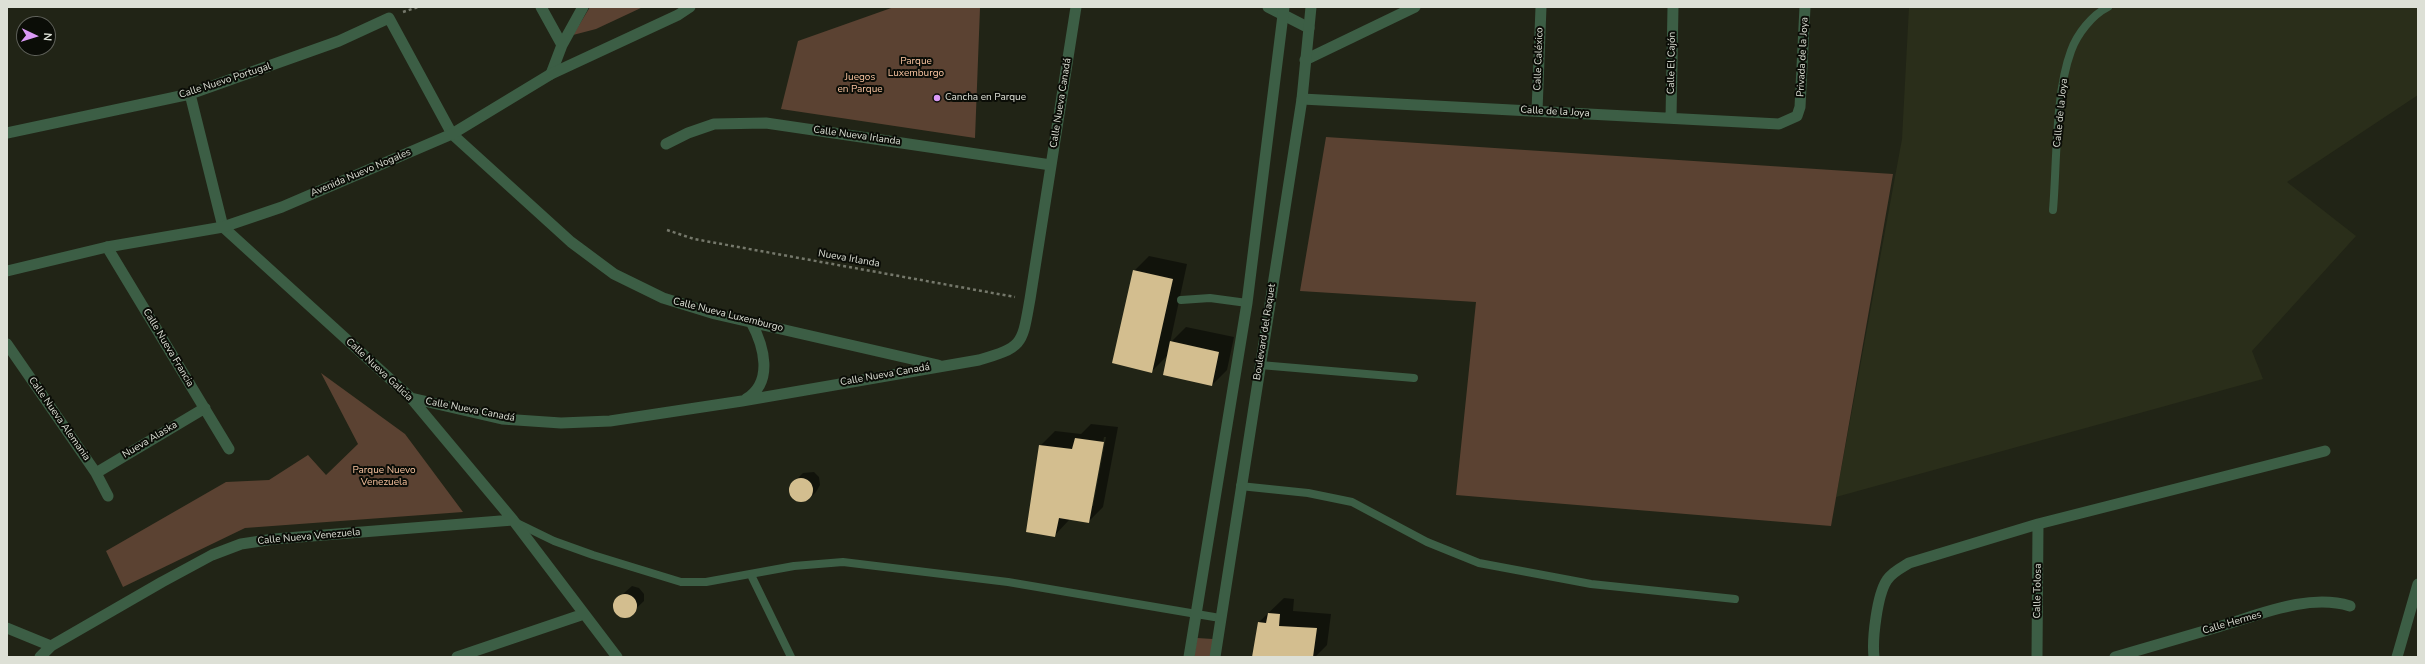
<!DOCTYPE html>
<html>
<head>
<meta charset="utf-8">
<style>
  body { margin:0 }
  #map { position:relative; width:2425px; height:664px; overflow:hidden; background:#212416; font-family:"Nunito Sans",sans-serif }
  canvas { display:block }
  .frame { position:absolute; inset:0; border:8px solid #dde0d6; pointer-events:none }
  .north { position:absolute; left:16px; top:16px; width:40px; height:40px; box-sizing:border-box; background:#0b0d07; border:1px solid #5f615a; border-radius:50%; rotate:94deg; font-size:11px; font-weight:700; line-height:16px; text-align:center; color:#dde0d6 }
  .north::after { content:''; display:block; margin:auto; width:14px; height:18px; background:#db9af6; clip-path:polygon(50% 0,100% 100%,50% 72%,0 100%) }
</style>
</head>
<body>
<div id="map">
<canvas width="2425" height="664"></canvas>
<div class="frame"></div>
<div class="north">N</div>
</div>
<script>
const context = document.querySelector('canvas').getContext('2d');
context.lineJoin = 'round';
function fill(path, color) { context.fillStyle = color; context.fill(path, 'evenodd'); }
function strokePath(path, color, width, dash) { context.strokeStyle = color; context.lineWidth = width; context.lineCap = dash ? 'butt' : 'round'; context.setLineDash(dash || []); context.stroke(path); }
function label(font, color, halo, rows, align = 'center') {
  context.font = font + ' "Nunito Sans",sans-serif'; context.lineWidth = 4; context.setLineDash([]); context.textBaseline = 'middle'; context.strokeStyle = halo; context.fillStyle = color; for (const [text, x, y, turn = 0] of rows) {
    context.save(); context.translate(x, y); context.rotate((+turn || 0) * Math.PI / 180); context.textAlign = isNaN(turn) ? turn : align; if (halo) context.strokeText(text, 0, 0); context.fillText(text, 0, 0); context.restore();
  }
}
const built = new Path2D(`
  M 1909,7 L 2418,7 L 2418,95 L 2287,182 L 2356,236 L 2252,351 L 2263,379 L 1836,497 L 1902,139 Z`);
const green = new Path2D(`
  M 590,7 L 643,7 L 596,29 L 573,35 Z
  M 894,7 L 980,8 L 975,138 L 781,109 L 798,41 Z
  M 1326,137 L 1893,174 L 1831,526 L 1456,495 L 1476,302 L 1300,291 Z
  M 321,373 L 405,434 L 463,512 L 245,528 L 123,587 L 106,551 L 226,482 L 269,480 L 308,455 L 326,475 L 358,444 Z
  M 1197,638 L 1213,639 L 1211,657 L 1194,657 Z`);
const shadow = new Path2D(`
  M 1149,256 L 1187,264 L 1170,343 L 1186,327 L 1234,337 L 1227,370 L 1212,385 L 1168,355 L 1152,371 L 1134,271 Z
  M 1091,424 L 1118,427 L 1103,507 L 1088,522 L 1070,519 L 1054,536 L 1040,446 L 1055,431 L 1081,434 ZM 1104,437 L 1106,437 L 1093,506 L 1091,506 Z
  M 814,472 L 819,477 L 820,485 L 816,492 L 808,500 L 801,502 L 792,496 L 790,490 L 795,481 L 803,473 Z
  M 632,586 L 639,588 L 644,594 L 644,601 L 628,616 L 618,614 L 614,608 L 615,601 Z
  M 1284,598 L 1294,599 L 1293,611 L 1331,614 L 1327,645 L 1315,657 L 1253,657 L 1259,622 Z`);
const building = new Path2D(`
  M 1133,270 L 1173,279 L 1152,373 L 1112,363 Z
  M 1170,341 L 1219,352 L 1212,386 L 1163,375 Z
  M 1075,438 L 1104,442 L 1089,523 L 1059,518 L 1055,537 L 1026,532 L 1039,445 L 1072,449 Z
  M789 490a12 12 0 1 1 24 0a12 12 0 1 1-24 0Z
  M613 606a12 12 0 1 1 24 0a12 12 0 1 1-24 0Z
  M 1268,613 L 1280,614 L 1279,626 L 1317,628 L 1313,657 L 1252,657 L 1258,622 L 1266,623 Z`);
const path = new Path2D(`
  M 403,12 L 418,7
  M 667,230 L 694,239 L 1015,297`);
const service = new Path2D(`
  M 2053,210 C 2057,163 2055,94 2071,51 C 2077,34 2092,15 2108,7
  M 1181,300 L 1210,298 L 1247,303
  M 1260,365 L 1414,378
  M 1240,486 L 1308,493 L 1352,502 L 1427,542 L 1479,563 L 1591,584 L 1735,599
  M 515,522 L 554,541 L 593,555 L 681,582 L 706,582 L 794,566 L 843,562 L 1008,582 L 1220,618
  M 751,575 L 791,657`);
const minor = new Path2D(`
  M 541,7 L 562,45
  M 1268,7 L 1309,28
  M 1305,60 L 1415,7
  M 551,74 L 562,45 L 583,7
  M 190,94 L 223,227 L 411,398 L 513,520 L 617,657
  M 1302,99 L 1779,124 L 1797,116 L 1800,107 L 1805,7
  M 1537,111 L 1541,7
  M 1671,118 L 1673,7
  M 7,133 L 190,94 L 339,41 L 389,18 L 452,134 L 571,242 L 614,274 L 663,298 L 715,314 L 938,365
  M 666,144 L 688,133 L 714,124 L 766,123 L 1051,165
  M 107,247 L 229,449
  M 7,344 L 96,473 L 108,496
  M 411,398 L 502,419 L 561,423 L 610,421 L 742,401 L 979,360 C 1024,347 1022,344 1030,299 L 1076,7
  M 746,399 C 774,382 764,346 751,322
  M 96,473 L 205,408
  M 7,628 L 51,646
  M 40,657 L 51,646 L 162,582 L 212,555 L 241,544 L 274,539 L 513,520
  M 457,657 L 584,614
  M 1874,657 C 1872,639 1877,595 1887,580 C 1892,572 1901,568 1909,563 L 2038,524 L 2325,451
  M 2037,657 L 2038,524
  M 2115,657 C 2150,647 2184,637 2218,627 C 2259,615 2308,593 2350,606
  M 2397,657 L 2418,584`);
const tertiary = new Path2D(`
  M 7,271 L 107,247 L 223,227 L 282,207 L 452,134 L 551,74 L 678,15 L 690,7
  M 1189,657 L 1247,303 L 1284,7
  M 1215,657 L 1302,99 L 1311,7`);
const markers = [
  [937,98,4,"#db9af6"]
];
const streetNames = [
  ["Privada de la Joya",1803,57,-87],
  ["Calle Caléxico",1539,59,-88],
  ["Calle El Cajón",1672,63,-89],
  ["Calle Nuevo Portugal",225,81,-18],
  ["Calle Nueva Canadá",1061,103,-81],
  ["Calle de la Joya",1555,112,3],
  ["Calle de la Joya",2061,113,-84],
  ["Calle Nueva Irlanda",857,136,8],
  ["Avenida Nuevo Nogales",361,173,-23],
  ["Nueva Irlanda",849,259,10],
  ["Calle Nueva Luxemburgo",728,315,14],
  ["Boulevard del Raquet",1265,332,-81],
  ["Calle Nueva Francia",168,348,59],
  ["Calle Nueva Galicia",379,370,43],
  ["Calle Nueva Canadá",885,375,-10],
  ["Calle Nueva Canadá",470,410,11],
  ["Calle Nueva Alemania",59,419,55],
  ["Nueva Alaska",150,440,-31],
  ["Calle Nueva Venezuela",309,537,-5],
  ["Calle Tolosa",2038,591,-89],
  ["Calle Hermes",2232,623,-16]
];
const parkNames = [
  ["Parque",916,62],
  ["Luxemburgo",916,74],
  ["Juegos",860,78],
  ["en Parque",860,90],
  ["Parque Nuevo",384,471],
  ["Venezuela",384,483]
];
const poiNames = [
  ["Cancha en Parque",945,98]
];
fill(built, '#2a2e1a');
fill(green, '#5b4232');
fill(shadow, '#0007');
fill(building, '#d3be8f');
strokePath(path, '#75786b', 2.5, [3, 3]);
strokePath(service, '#3c5e45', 8);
strokePath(minor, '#3c5e45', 11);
strokePath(tertiary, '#3c5e45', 11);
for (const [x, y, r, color] of markers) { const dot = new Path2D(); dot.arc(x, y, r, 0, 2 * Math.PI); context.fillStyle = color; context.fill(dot); strokePath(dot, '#0b0d07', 1.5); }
label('10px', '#dde0d6', '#0b0d07', streetNames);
label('10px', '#fac4a1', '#0b0d07', parkNames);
label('10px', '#dde0d6', '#0b0d07', poiNames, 'left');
</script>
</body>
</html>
